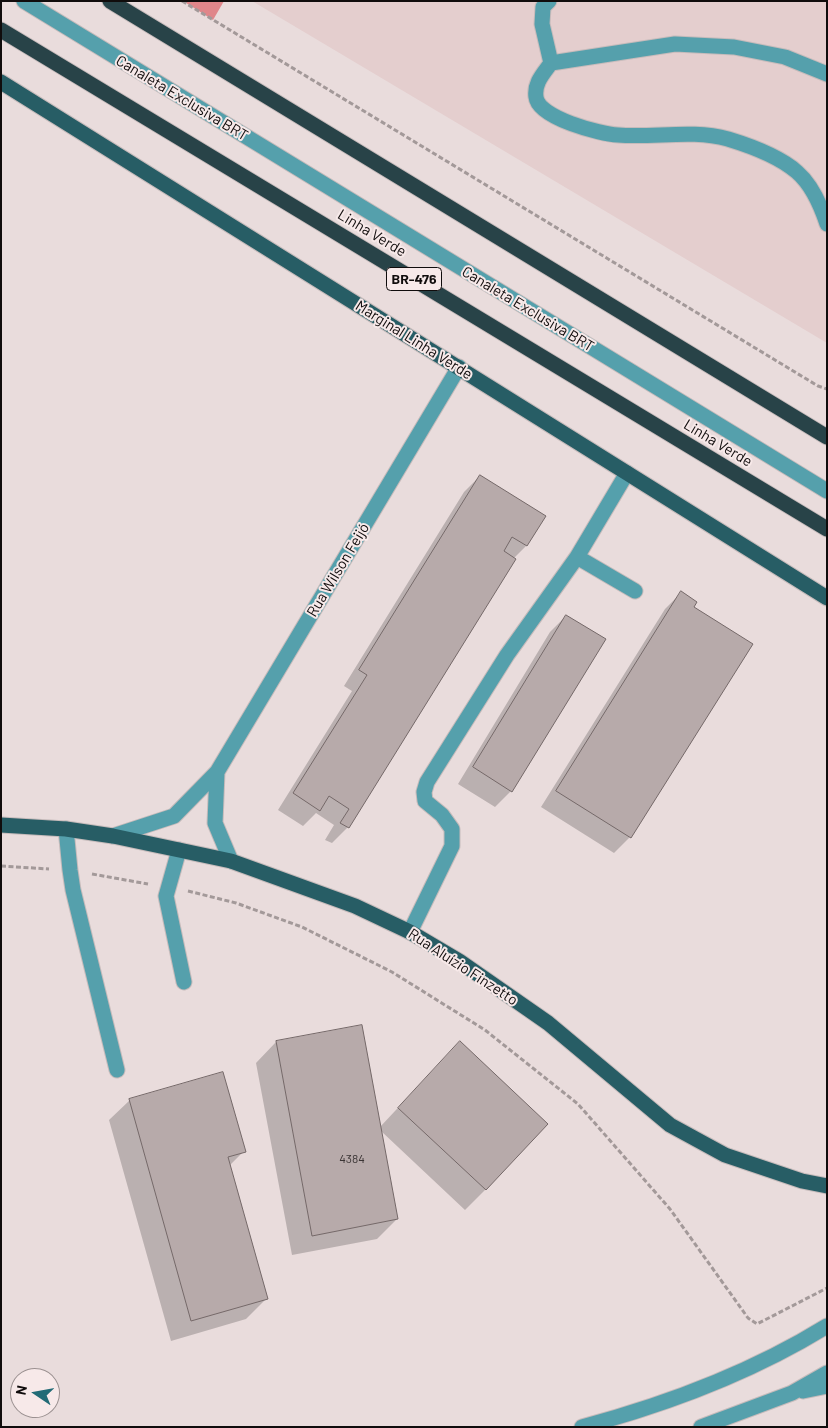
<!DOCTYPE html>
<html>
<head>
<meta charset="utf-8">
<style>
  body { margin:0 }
  #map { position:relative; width:828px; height:1428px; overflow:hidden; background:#e9dcdc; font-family:Barlow,sans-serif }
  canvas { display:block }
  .frame { position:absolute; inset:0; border:2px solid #100c0c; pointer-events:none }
  .north { position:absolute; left:10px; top:1368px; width:50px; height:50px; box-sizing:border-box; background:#f7e9e9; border:1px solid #9b9191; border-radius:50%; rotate:282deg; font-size:14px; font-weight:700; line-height:20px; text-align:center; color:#100c0c }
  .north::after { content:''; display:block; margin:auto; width:18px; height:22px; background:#226b76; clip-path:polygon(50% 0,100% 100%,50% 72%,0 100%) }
</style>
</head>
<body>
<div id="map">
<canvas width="828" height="1428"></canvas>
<div class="frame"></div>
<div class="north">N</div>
</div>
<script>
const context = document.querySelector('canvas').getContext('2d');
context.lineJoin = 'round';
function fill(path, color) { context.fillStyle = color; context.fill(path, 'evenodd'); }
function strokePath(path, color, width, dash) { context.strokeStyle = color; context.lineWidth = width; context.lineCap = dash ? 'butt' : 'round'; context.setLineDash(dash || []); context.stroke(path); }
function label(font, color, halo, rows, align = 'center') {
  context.font = font + ' Barlow,sans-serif'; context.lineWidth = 4; context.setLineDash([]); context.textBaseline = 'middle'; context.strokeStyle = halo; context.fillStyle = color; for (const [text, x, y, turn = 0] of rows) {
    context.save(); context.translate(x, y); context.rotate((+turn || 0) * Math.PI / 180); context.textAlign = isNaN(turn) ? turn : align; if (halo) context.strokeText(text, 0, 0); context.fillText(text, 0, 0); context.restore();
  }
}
const built = new Path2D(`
  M 252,1 L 827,1 L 827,343 Z`);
const forest = new Path2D(`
  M 183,1 L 224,1 L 213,20 Z`);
const shadow = new Path2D(`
  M 480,476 L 526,546 L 513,559 L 348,827 L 332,843 L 325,840 L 334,825 L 316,813 L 303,826 L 278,810 L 352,691 L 344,686 L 464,492 Z
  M 681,593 L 692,607 L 630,837 L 614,853 L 541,807 L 665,609 Z
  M 566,616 L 511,791 L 495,807 L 458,784 L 550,632 Z
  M 276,1042 L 380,1127 L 440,1063 L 486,1189 L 465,1210 L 381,1131 L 397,1219 L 377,1239 L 292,1255 L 256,1063 Z
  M 130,1100 L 244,1151 L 229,1166 L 266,1299 L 246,1319 L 171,1341 L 109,1120 Z`);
const building = new Path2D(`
  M 480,475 L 546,516 L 527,546 L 512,537 L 504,551 L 516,559 L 349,828 L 340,823 L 349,809 L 329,796 L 320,811 L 293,793 L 367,675 L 359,670 Z
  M 681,591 L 697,602 L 694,607 L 753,644 L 631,838 L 556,791 Z
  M 566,615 L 606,639 L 512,792 L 473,767 Z
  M 362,1025 L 398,1219 L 312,1236 L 276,1041 Z
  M 460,1041 L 548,1124 L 486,1190 L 398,1108 Z
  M 223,1072 L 246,1152 L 228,1157 L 268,1299 L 191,1321 L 129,1099 Z`);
const path = new Path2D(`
  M 182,1 L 818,386 L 827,389
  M 1,866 L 49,869
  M 92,874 L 148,884
  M 188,891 L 236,903 L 302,927 L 392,972 L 485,1030 L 578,1104 L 670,1209 L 748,1318 L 757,1324 L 827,1288`);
const minor = new Path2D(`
  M 24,1 L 827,491
  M 549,1 L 543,7 L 542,24 L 551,63
  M 827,74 L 785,57 L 734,47 L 675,44 L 551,63 C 543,74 534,83 536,97 C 538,118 600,134 618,135 C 655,138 692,129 728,139 C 751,146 779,156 797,172 C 811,184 821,206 827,224
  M 627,473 L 577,557 L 635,591
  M 217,772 L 215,823 L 231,861
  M 66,829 L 70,870 L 73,890 L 117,1070
  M 113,836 L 174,816 L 217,772 L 459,367
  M 179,850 L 166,896 L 184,982
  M 410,932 L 452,846 L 452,829 L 442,815 L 425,801 L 424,792 L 427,782 L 507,655 L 577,557
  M 803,1391 L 827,1386
  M 582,1427 C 668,1404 751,1373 827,1326
  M 701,1427 L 792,1393 L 827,1373`);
const major = new Path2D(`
  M 1,82 L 827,598
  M 1,825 L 66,829 L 113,836 L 231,861 L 355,906 L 410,932 L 459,961 L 548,1023 L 670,1125 L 725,1155 L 802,1181 L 827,1186`);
const highway = new Path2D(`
  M 110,1 L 827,437
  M 1,30 L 827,529`);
const numberNames = [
  ["4384",352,1159]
];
const shields = [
  [414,279,55]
];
const shieldNames = [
  ["BR-476",414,279]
];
const streetNames = [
  ["Canaleta Exclusiva BRT",182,98,31],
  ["Linha Verde",372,233,31],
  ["Canaleta Exclusiva BRT",528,309,31],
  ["Marginal Linha Verde",414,340,32],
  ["Linha Verde",718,443,31],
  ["Rua Wilson Feijó",338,570,-59],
  ["Rua Aluízio Finzetto",463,967,33]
];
fill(built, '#e4cece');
fill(forest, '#e0868a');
fill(shadow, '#0003');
fill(building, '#b7aaaa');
strokePath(building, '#746868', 1);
strokePath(minor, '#c6bbbb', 17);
strokePath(major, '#c6bbbb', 17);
strokePath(highway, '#c6bbbb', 17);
strokePath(path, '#a39999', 3, [5, 2.5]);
strokePath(minor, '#55a0ac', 15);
strokePath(major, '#275d65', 15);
strokePath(highway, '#284348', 15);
label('12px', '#3a3434', null, numberNames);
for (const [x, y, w] of shields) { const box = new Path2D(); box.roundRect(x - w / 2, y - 11.5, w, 23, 4); context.fillStyle = '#f7e9e9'; context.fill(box); strokePath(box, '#100c0c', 1); }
label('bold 14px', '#100c0c', null, shieldNames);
label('15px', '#100c0c', '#f7e9e9', streetNames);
</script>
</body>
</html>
